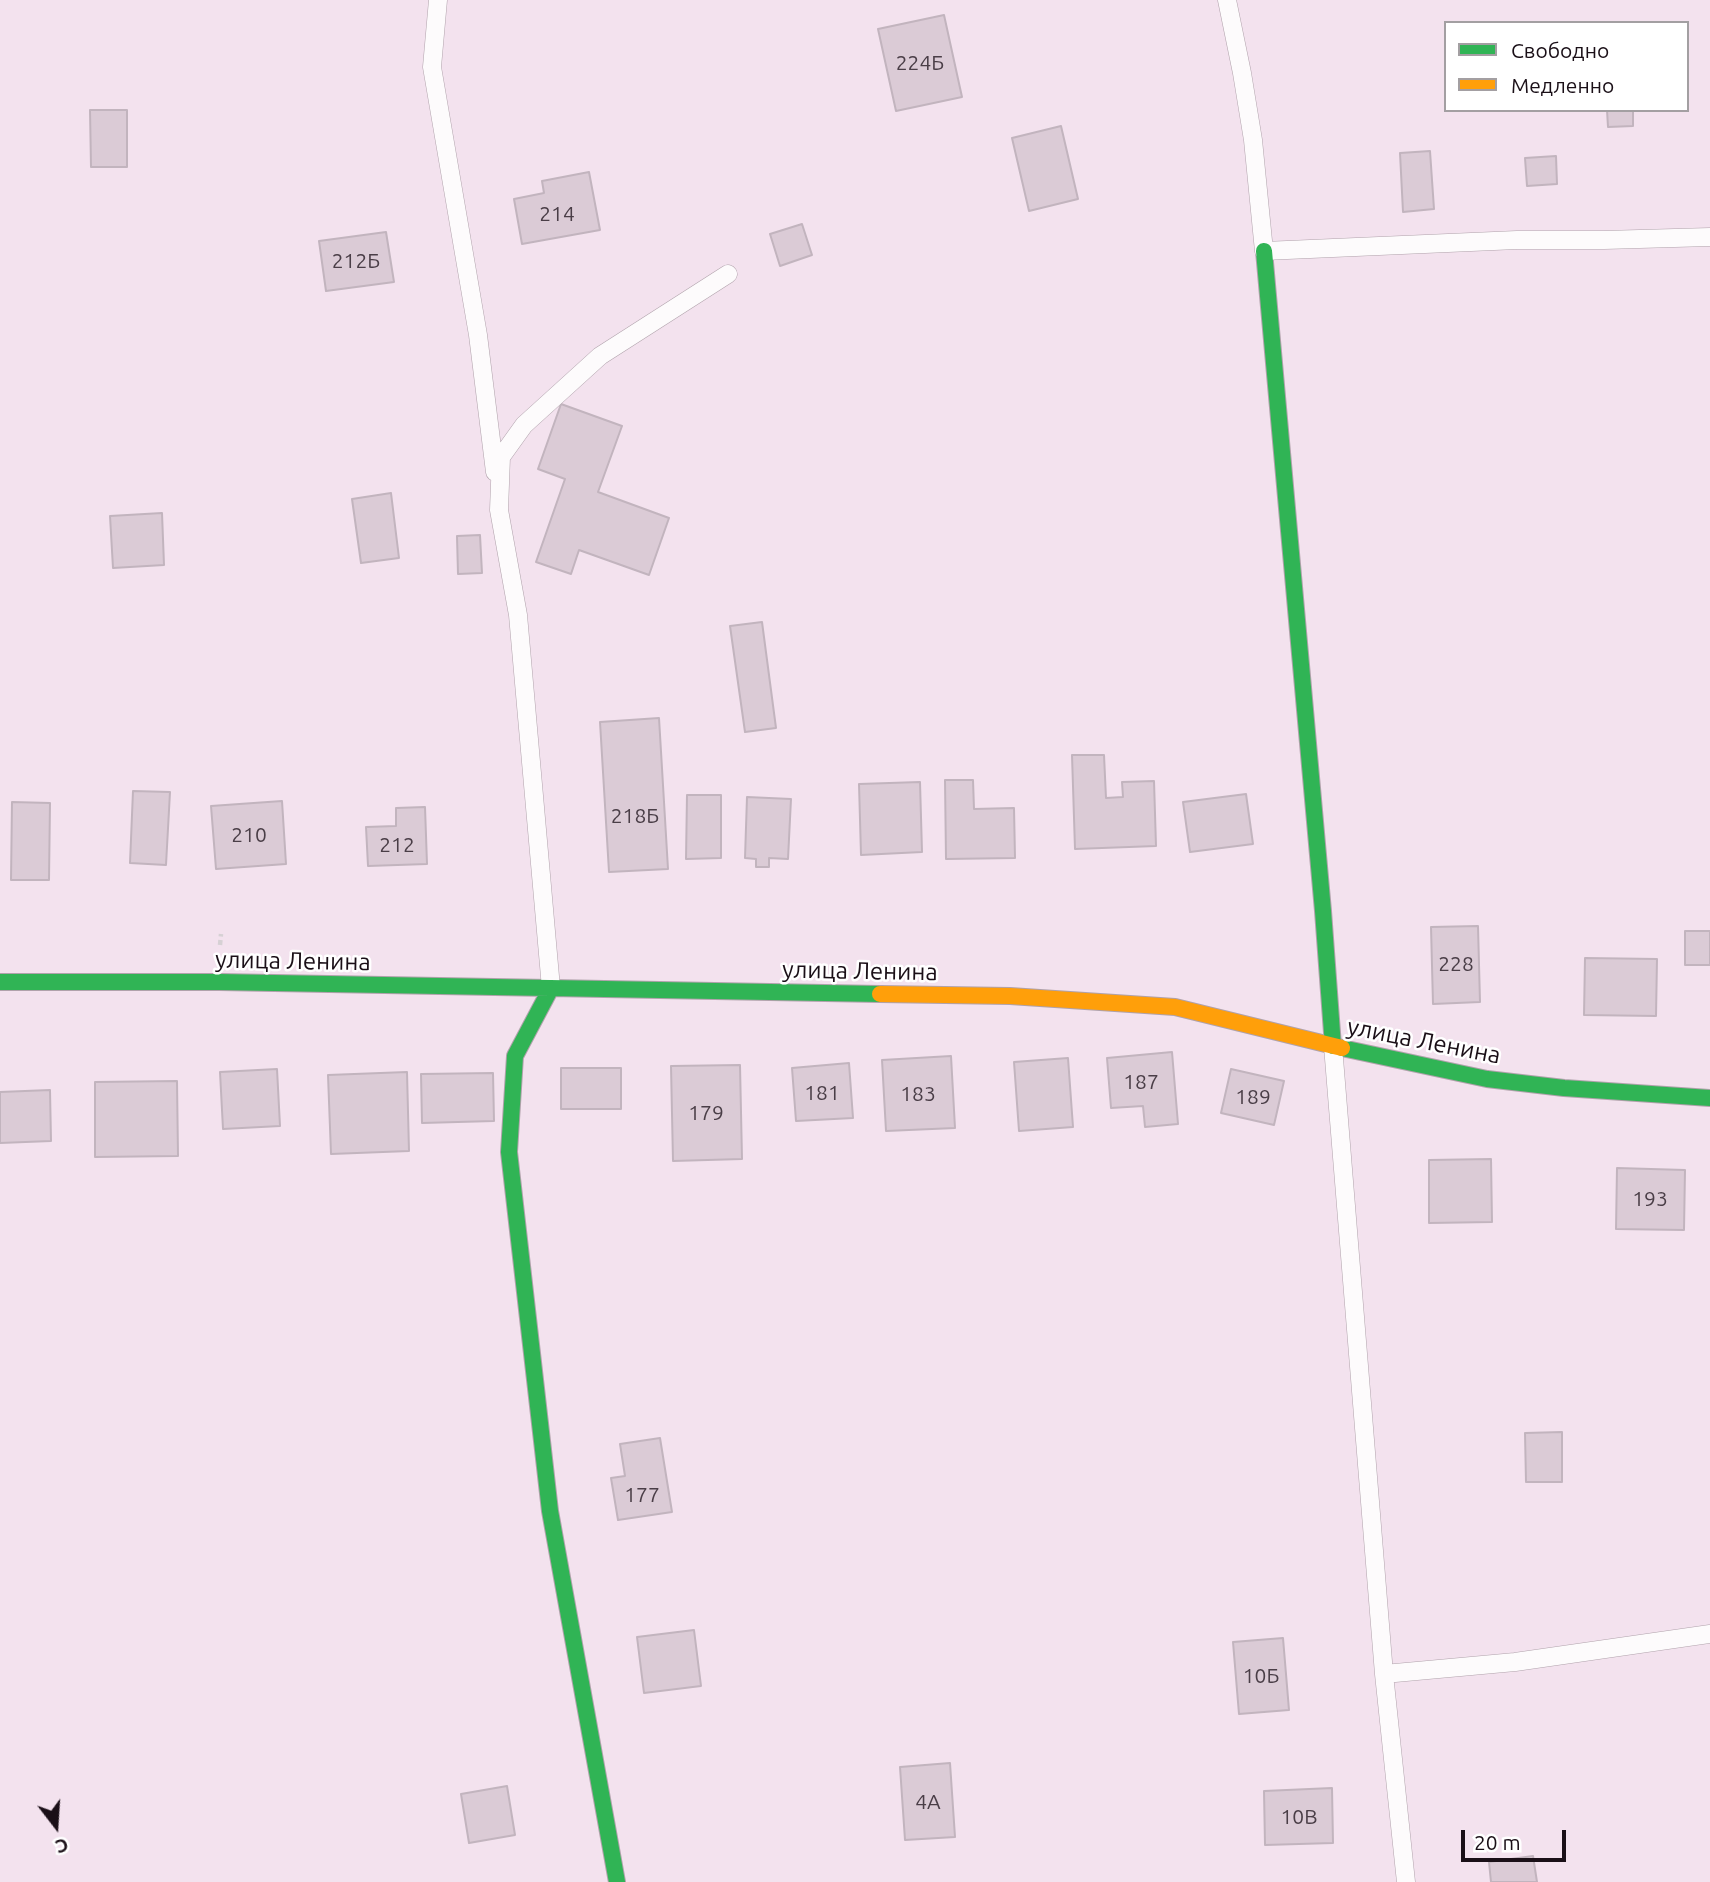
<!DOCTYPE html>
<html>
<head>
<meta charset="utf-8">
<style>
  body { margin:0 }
  #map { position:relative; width:1710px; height:1882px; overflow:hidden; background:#f3e2ee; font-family:Ubuntu,sans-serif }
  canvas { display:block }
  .legend { position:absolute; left:1444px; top:21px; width:245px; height:91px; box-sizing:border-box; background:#fff; border:2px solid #a39fa2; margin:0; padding:9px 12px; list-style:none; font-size:21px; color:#1a0f17 }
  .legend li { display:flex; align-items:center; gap:14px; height:35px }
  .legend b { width:35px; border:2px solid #a39fa2 }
  .north { position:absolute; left:21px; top:1791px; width:70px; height:70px; -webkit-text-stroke:5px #fff; paint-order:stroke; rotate:163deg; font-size:19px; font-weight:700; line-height:28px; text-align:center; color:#1a0f17 }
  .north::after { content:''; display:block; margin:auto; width:24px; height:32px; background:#1a0f17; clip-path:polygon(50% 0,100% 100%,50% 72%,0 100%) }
  .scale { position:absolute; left:1461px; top:1830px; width:105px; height:32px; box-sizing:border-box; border:4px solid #1a0f17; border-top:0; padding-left:9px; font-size:21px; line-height:24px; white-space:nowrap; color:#1a0f17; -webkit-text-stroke:5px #fff; paint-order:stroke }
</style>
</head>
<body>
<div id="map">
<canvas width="1710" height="1882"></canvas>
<ul class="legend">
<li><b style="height:9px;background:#30b455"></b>Свободно</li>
<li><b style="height:9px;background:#ff9f0a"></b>Медленно</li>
</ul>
<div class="north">С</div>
<div class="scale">20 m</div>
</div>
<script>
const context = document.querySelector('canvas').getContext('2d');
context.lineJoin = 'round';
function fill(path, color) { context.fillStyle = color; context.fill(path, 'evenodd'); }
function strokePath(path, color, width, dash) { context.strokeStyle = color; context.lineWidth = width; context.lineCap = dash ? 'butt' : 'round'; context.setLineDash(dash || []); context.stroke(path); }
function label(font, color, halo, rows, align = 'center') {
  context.font = font + ' Ubuntu,sans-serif'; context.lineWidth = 5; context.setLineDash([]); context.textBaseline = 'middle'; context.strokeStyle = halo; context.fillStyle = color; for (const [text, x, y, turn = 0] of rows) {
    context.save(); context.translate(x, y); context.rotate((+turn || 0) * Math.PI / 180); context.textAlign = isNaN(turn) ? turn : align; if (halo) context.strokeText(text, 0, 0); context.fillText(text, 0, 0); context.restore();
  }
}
const building = new Path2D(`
  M 944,15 L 962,97 L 896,111 L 878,29 Z
  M 90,110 L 127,110 L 127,167 L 91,167 Z
  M 1607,110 L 1633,110 L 1633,126 L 1608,127 Z
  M 1061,126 L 1078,199 L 1029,211 L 1012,138 Z
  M 1430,151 L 1434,209 L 1403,212 L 1400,153 Z
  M 1556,156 L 1557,184 L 1527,186 L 1525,158 Z
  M 589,172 L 600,230 L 522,244 L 514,199 L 544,193 L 542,181 Z
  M 802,224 L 812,255 L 780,266 L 770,234 Z
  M 386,232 L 394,282 L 326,291 L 319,241 Z
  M 561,404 L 622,426 L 598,492 L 669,518 L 649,575 L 579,550 L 571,574 L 536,562 L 565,479 L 538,469 Z
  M 391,493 L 399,558 L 361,563 L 352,499 Z
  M 162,513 L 164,565 L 113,568 L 110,516 Z
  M 480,535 L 482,573 L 458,574 L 457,536 Z
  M 762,622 L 776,728 L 745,732 L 730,626 Z
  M 659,718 L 668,869 L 609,872 L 600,722 Z
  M 1072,755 L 1104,755 L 1106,798 L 1123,797 L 1122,782 L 1154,781 L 1156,846 L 1075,849 Z
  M 945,780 L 973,780 L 974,809 L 1014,808 L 1015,858 L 946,859 Z
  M 920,782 L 922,852 L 861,855 L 859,784 Z
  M 133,791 L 170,792 L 166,865 L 130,863 Z
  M 1246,794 L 1253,844 L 1190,852 L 1183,802 Z
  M 687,795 L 721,795 L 721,858 L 686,859 Z
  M 747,797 L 791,799 L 788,859 L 769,858 L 769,867 L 756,867 L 756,859 L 745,858 Z
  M 282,801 L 286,864 L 216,869 L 211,806 Z
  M 12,802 L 50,803 L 49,880 L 11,880 Z
  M 425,807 L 427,864 L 368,866 L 366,827 L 396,826 L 396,808 Z
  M 1478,926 L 1480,1002 L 1433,1004 L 1431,927 Z
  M 1685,931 L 1710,931 L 1710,965 L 1685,965 Z
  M 1585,958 L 1657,959 L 1656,1016 L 1584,1015 Z
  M 1172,1052 L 1178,1124 L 1145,1127 L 1143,1106 L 1111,1108 L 1107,1058 Z
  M 951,1056 L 955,1128 L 886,1131 L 882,1060 Z
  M 1068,1058 L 1073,1127 L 1019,1131 L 1014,1062 Z
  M 849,1063 L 853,1118 L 796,1121 L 792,1068 Z
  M 740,1065 L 742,1159 L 673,1161 L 671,1066 Z
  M 561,1068 L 621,1068 L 621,1109 L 561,1109 Z
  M 277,1069 L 280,1126 L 223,1129 L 220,1072 Z
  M 1231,1069 L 1284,1081 L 1274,1125 L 1221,1113 Z
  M 407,1072 L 409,1151 L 331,1154 L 328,1075 Z
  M 493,1073 L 494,1121 L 422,1123 L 421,1074 Z
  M 177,1081 L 178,1156 L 95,1157 L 95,1082 Z
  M 50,1090 L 51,1141 L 0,1143 L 0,1092 Z
  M 1491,1159 L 1492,1222 L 1429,1223 L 1429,1160 Z
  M 1617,1168 L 1685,1170 L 1684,1230 L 1616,1229 Z
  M 1562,1432 L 1562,1482 L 1526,1482 L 1525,1433 Z
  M 660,1438 L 672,1512 L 618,1520 L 611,1478 L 625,1476 L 620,1444 Z
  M 694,1630 L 701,1686 L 644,1693 L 637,1637 Z
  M 1283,1638 L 1289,1710 L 1239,1714 L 1233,1642 Z
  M 950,1763 L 955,1837 L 905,1840 L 900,1767 Z
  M 507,1786 L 515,1835 L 469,1843 L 461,1794 Z
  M 1332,1788 L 1333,1843 L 1265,1845 L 1264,1791 Z
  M 1533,1856 L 1537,1882 L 1491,1882 L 1489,1862 Z`);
const path = new Path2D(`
  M 220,945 L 221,934`);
const lane = new Path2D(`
  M 438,0 L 432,67 L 478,335 L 495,472
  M 1227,0 L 1242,73 L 1253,140 L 1264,251 L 1517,240 L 1604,240 L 1710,237
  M 551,988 L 518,615 L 499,510 L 501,457 L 524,425 L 600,356 L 728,274
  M 1333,1046 L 1384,1674 L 1406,1882
  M 1384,1674 L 1515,1662 L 1710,1634`);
const fast = new Path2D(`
  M 1264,251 L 1323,911 L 1333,1046
  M 0,982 L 219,982 L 880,994
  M 551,988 L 515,1056 L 509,1152 L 550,1511 L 617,1882
  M 1342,1048 L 1487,1079 L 1564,1088 L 1710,1098`);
const slow = new Path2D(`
  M 880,994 L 1010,996 L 1175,1007 L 1342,1048`);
const numberNames = [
  ["224Б",920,63],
  ["214",557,214],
  ["212Б",356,261],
  ["218Б",635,816],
  ["210",249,835],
  ["212",397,845],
  ["228",1456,964],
  ["187",1141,1082],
  ["181",822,1093],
  ["183",918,1094],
  ["189",1253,1097],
  ["179",706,1113],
  ["193",1650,1199],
  ["177",642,1495],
  ["10Б",1261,1676],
  ["4А",928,1802],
  ["10В",1299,1817]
];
const streetNames = [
  ["улица Ленина",293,961,1],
  ["улица Ленина",860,971,1],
  ["улица Ленина",1424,1041,11]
];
fill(building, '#dbcbd6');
strokePath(building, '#c2b4be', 2);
strokePath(lane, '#b0a2ab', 19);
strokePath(fast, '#b0a2ab', 18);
strokePath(slow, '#b0a2ab', 18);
strokePath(path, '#d6d1d4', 4.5, [5, 3.5]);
strokePath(lane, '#fdfbfc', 18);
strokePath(fast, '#30b455', 16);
strokePath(slow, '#ff9f0a', 16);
label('21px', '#4a3e47', null, numberNames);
label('24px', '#1a0f17', '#fff', streetNames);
</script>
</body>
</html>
